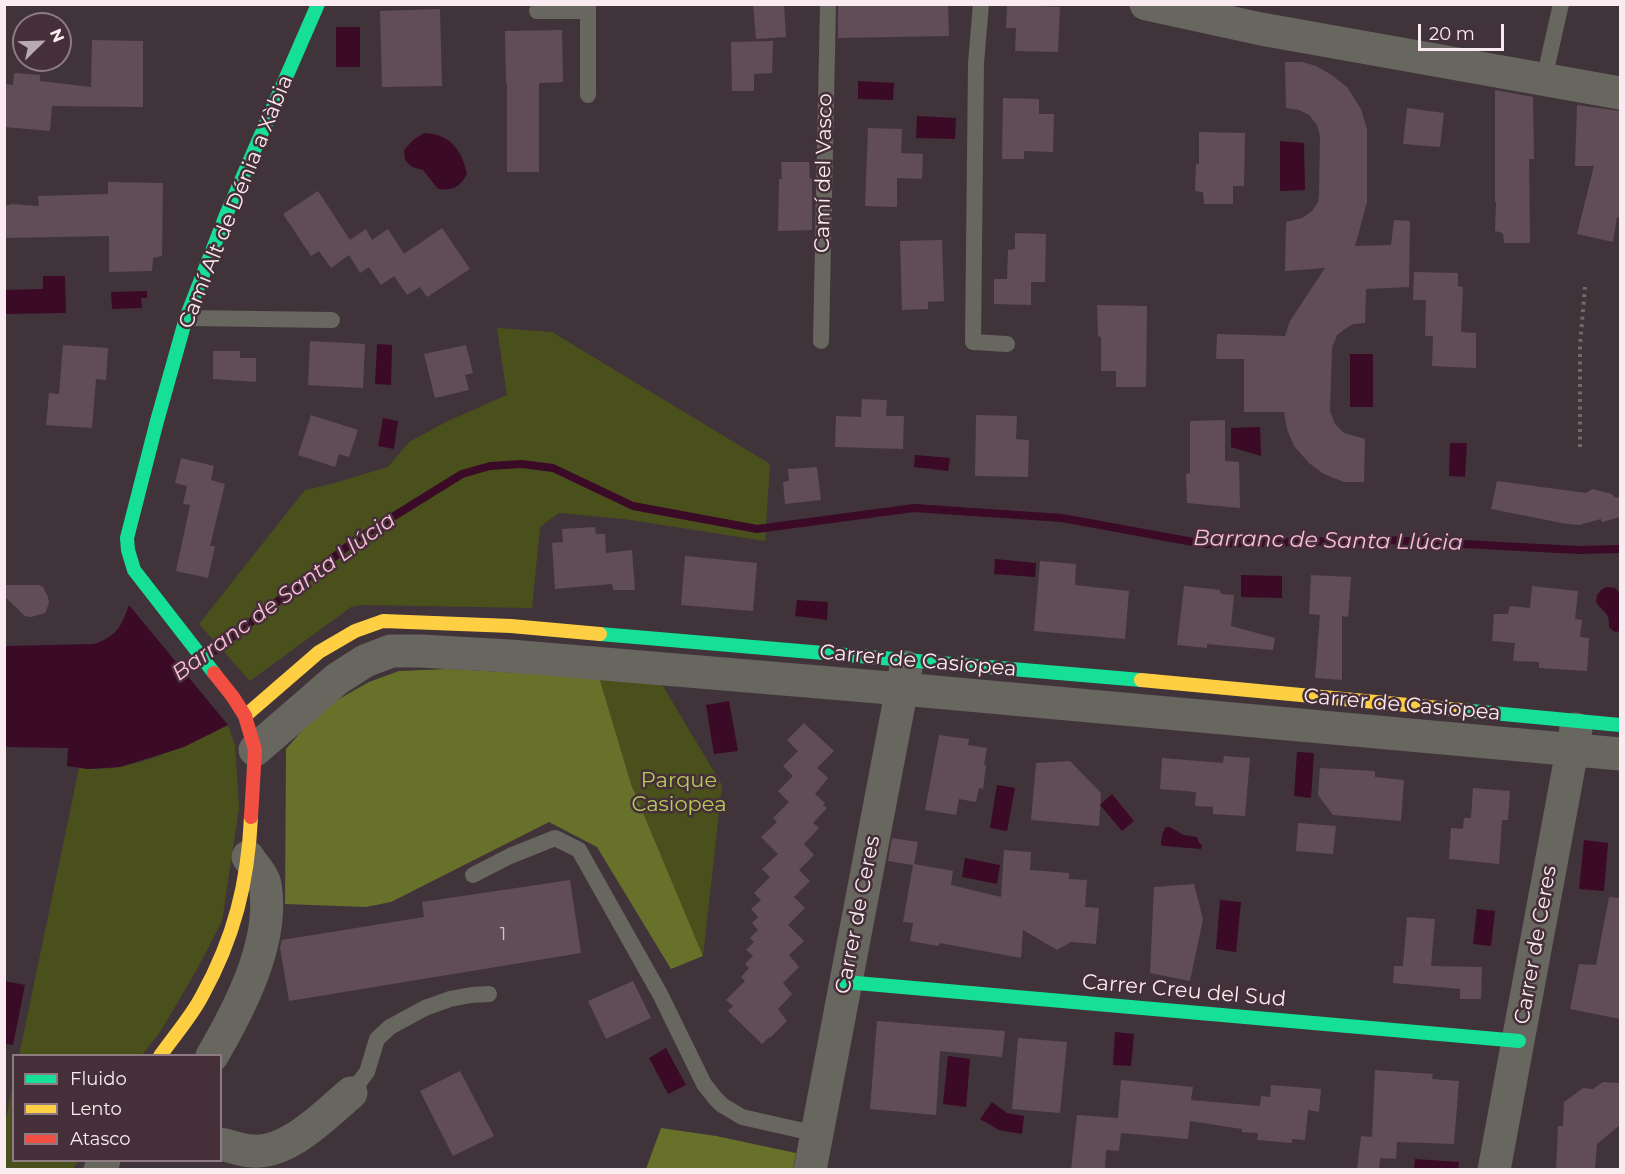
<!DOCTYPE html>
<html>
<head>
<meta charset="utf-8">
<style>
  body { margin:0 }
  #map { position:relative; width:1625px; height:1174px; overflow:hidden; background:#40343a; font-family:Montserrat,sans-serif }
  canvas { display:block }
  .frame { position:absolute; inset:0; border:6px solid #faebf1; pointer-events:none }
  .legend { position:absolute; left:12px; top:1054px; width:210px; height:108px; box-sizing:border-box; background:#452f39; border:2px solid #8d7a83; margin:0; padding:8px 10px; list-style:none; font-size:18px; color:#faebf1 }
  .legend li { display:flex; align-items:center; gap:12px; height:30px }
  .legend b { width:30px; border:2px solid #8d7a83 }
  .north { position:absolute; left:12px; top:12px; width:60px; height:60px; box-sizing:border-box; background:#452f39; border:2px solid #8d7a83; border-radius:50%; rotate:67deg; font-size:16px; font-weight:700; line-height:24px; text-align:center; color:#faebf1 }
  .north::after { content:''; display:block; margin:auto; width:21px; height:27px; background:#b9abb1; clip-path:polygon(50% 0,100% 100%,50% 72%,0 100%) }
  .scale { position:absolute; left:1418px; top:24px; width:86px; height:27px; box-sizing:border-box; border:3px solid #faebf1; border-top:0; padding-left:8px; font-size:18px; line-height:21px; white-space:nowrap; color:#faebf1; -webkit-text-stroke:4px #452f39; paint-order:stroke }
</style>
</head>
<body>
<div id="map">
<canvas width="1625" height="1174"></canvas>
<div class="frame"></div>
<ul class="legend">
<li><b style="height:8px;background:#16e098"></b>Fluido</li>
<li><b style="height:8px;background:#ffcf43"></b>Lento</li>
<li><b style="height:8px;background:#f24e42"></b>Atasco</li>
</ul>
<div class="north">N</div>
<div class="scale">20 m</div>
</div>
<script>
const context = document.querySelector('canvas').getContext('2d');
context.lineJoin = 'round';
function fill(path, color) { context.fillStyle = color; context.fill(path, 'evenodd'); }
function strokePath(path, color, width, dash) { context.strokeStyle = color; context.lineWidth = width; context.lineCap = dash ? 'butt' : 'round'; context.setLineDash(dash || []); context.stroke(path); }
function label(font, color, halo, rows, align = 'center') {
  context.font = font + ' Montserrat,sans-serif'; context.lineWidth = 5; context.setLineDash([]); context.textBaseline = 'middle'; context.strokeStyle = halo; context.fillStyle = color; for (const [text, x, y, turn = 0] of rows) {
    context.save(); context.translate(x, y); context.rotate((+turn || 0) * Math.PI / 180); context.textAlign = isNaN(turn) ? turn : align; if (halo) context.strokeText(text, 0, 0); context.fillText(text, 0, 0); context.restore();
  }
}
const green = new Path2D(`
  M 497,328 L 552,332 L 770,464 L 765,541 L 624,519 L 559,513 L 540,527 L 532,608 L 363,605 L 351,607 L 250,681 L 199,624 L 305,490 L 331,484 L 388,467 L 409,442 L 448,421 L 507,395 Z
  M 599,677 L 661,683 L 722,785 L 703,956 L 631,784 Z
  M 228,725 L 235,745 L 239,808 L 222,921 L 195,973 L 160,1032 L 142,1055 L 19,1056 L 79,768 C 128,775 185,746 228,725 Z
  M 13,1082 L 14,1160 L 78,1161 L 73,1169 L 5,1169 L 5,1125 Z`);
const forest = new Path2D(`
  M 448,669 L 599,677 L 631,784 L 703,956 L 671,969 L 597,847 L 549,822 L 391,902 L 366,907 L 285,904 L 286,749 L 307,725 L 332,703 L 369,682 L 399,671 Z
  M 661,1128 L 716,1136 L 796,1153 L 793,1169 L 646,1169 Z`);
const water = new Path2D(`
  M 336,27 L 360,27 L 360,67 L 336,67 Z
  M 858,81 L 894,83 L 893,100 L 858,99 Z
  M 917,116 L 956,118 L 955,139 L 916,138 Z
  M 424,133 C 450,134 462,150 467,174 C 460,187 453,191 438,189 L 423,170 L 412,167 L 405,160 L 404,150 L 413,140 Z
  M 1280,141 L 1304,143 L 1305,190 L 1280,191 Z
  M 43,276 L 65,276 L 66,313 L 5,314 L 5,290 L 43,289 Z
  M 147,291 L 147,298 L 141,298 L 142,308 L 112,309 L 111,292 Z
  M 377,344 L 392,345 L 391,385 L 375,384 Z
  M 1350,354 L 1373,354 L 1373,407 L 1350,407 Z
  M 383,418 L 398,421 L 394,449 L 378,446 Z
  M 1260,427 L 1261,456 L 1231,447 L 1231,428 Z
  M 1450,443 L 1467,443 L 1465,477 L 1449,476 Z
  M 915,455 L 950,458 L 948,471 L 914,467 Z
  M 995,559 L 1036,563 L 1035,577 L 994,574 Z
  M 1241,575 L 1282,576 L 1282,598 L 1241,597 Z
  M 1607,587 L 1615,588 L 1620,593 L 1620,631 C 1615,633 1613,631 1609,627 C 1610,611 1603,613 1596,602 L 1597,595 L 1602,589 Z
  M 797,600 L 828,602 L 827,620 L 795,616 Z
  M 129,605 L 228,725 L 184,747 L 120,767 L 88,769 L 67,766 L 68,748 L 5,747 L 5,646 L 94,644 C 117,636 121,627 129,605 Z
  M 729,701 L 738,751 L 714,754 L 706,705 Z
  M 1297,752 L 1314,753 L 1311,798 L 1294,796 Z
  M 997,785 L 1015,788 L 1007,831 L 990,828 Z
  M 1112,794 L 1134,821 L 1122,831 L 1100,805 Z
  M 1166,827 L 1169,827 L 1184,835 L 1197,837 L 1198,841 L 1202,846 L 1201,849 L 1164,846 L 1161,845 C 1161,839 1162,832 1166,827 Z
  M 1584,840 L 1608,843 L 1604,891 L 1579,889 Z
  M 965,858 L 1000,865 L 997,884 L 962,877 Z
  M 1220,900 L 1241,902 L 1236,952 L 1216,949 Z
  M 1477,909 L 1495,911 L 1491,946 L 1473,944 Z
  M 4,981 L 25,985 L 13,1045 L 5,1044 Z
  M 1115,1032 L 1134,1034 L 1131,1066 L 1113,1065 Z
  M 666,1048 L 686,1085 L 668,1094 L 649,1058 Z
  M 948,1056 L 970,1059 L 966,1107 L 943,1104 Z
  M 992,1102 L 1007,1113 L 1024,1116 L 1022,1134 L 999,1130 L 980,1119 Z
  M 1415,1159 L 1459,1162 L 1458,1169 L 1414,1169 Z`);
const stream = new Path2D(`
  M 209,655 L 357,539 L 462,474 L 490,466 L 522,464 L 553,468 L 633,506 L 757,529 L 914,508 L 1062,518 L 1204,544 L 1387,540 L 1578,550 L 1620,549`);
const building = new Path2D(`
  M 753,4 L 784,4 L 786,37 L 756,39 Z
  M 838,4 L 948,4 L 949,36 L 838,38 Z
  M 1007,5 L 1060,7 L 1058,52 L 1015,51 L 1016,28 L 1006,28 Z
  M 440,9 L 442,86 L 382,87 L 380,11 Z
  M 562,30 L 563,82 L 539,83 L 539,172 L 507,172 L 507,83 L 506,83 L 505,31 Z
  M 92,40 L 143,41 L 143,107 L 52,106 L 50,131 L 4,127 L 4,84 L 13,85 L 14,73 L 40,75 L 40,81 L 91,87 Z
  M 773,41 L 772,73 L 754,74 L 754,91 L 732,91 L 731,42 Z
  M 1285,62 L 1302,62 L 1316,66 L 1330,74 L 1347,87 L 1361,109 L 1367,129 L 1367,202 L 1355,246 L 1391,245 L 1394,220 L 1410,221 L 1409,287 L 1366,289 L 1365,323 L 1353,324 L 1345,329 L 1337,335 L 1332,348 L 1330,411 L 1335,424 L 1344,433 L 1365,439 L 1364,482 L 1344,482 L 1324,474 L 1309,463 L 1294,446 L 1287,429 L 1284,412 L 1244,412 L 1244,359 L 1216,359 L 1217,334 L 1285,336 L 1290,321 L 1325,268 L 1285,271 L 1286,222 L 1302,218 L 1312,211 L 1318,202 L 1319,194 L 1320,136 L 1317,125 L 1309,115 L 1299,110 L 1286,108 Z
  M 1495,90 L 1533,97 L 1534,159 L 1529,159 L 1530,243 L 1504,243 L 1503,233 L 1495,231 L 1496,202 L 1495,202 Z
  M 1003,98 L 1039,99 L 1039,114 L 1054,114 L 1053,152 L 1024,151 L 1024,159 L 1002,159 Z
  M 1577,105 L 1620,111 L 1620,218 L 1617,217 L 1613,242 L 1577,234 L 1594,166 L 1575,166 Z
  M 1407,108 L 1444,113 L 1440,147 L 1403,144 Z
  M 868,128 L 902,129 L 901,153 L 923,154 L 922,179 L 897,178 L 897,207 L 865,206 Z
  M 1199,132 L 1245,133 L 1244,186 L 1233,186 L 1233,204 L 1204,204 L 1203,192 L 1195,191 L 1196,164 L 1199,164 Z
  M 781,162 L 809,162 L 810,179 L 812,178 L 812,230 L 778,231 L 779,179 L 782,179 Z
  M 108,182 L 163,183 L 162,256 L 153,258 L 152,271 L 109,272 L 109,236 L 4,238 L 4,206 L 10,205 L 10,204 L 39,206 L 38,196 L 108,194 Z
  M 318,191 L 350,240 L 366,229 L 372,240 L 388,229 L 404,254 L 442,228 L 470,269 L 427,297 L 420,287 L 407,295 L 394,276 L 381,285 L 369,267 L 360,273 L 349,255 L 331,268 L 319,251 L 311,256 L 283,214 Z
  M 1015,233 L 1046,234 L 1045,282 L 1031,282 L 1031,305 L 994,304 L 994,279 L 1007,279 L 1008,250 L 1015,249 Z
  M 942,240 L 944,301 L 928,302 L 928,309 L 902,310 L 900,241 Z
  M 1414,272 L 1458,273 L 1458,286 L 1463,287 L 1461,332 L 1476,333 L 1476,368 L 1432,366 L 1433,336 L 1425,336 L 1426,300 L 1413,300 Z
  M 1097,305 L 1147,306 L 1146,387 L 1116,387 L 1116,371 L 1101,371 L 1101,337 L 1098,336 Z
  M 310,341 L 365,344 L 363,388 L 308,385 Z
  M 63,345 L 108,348 L 106,380 L 96,379 L 92,428 L 46,425 L 49,393 L 59,394 Z
  M 466,345 L 473,373 L 465,375 L 469,390 L 435,398 L 424,354 Z
  M 213,351 L 240,351 L 240,358 L 256,358 L 256,382 L 213,379 Z
  M 862,399 L 887,400 L 886,416 L 904,416 L 903,449 L 835,447 L 836,416 L 861,417 Z
  M 311,415 L 358,430 L 349,457 L 339,454 L 335,467 L 298,455 Z
  M 976,415 L 1017,416 L 1016,439 L 1029,440 L 1028,477 L 975,476 Z
  M 1225,420 L 1225,461 L 1239,462 L 1240,508 L 1187,503 L 1186,474 L 1190,473 L 1190,421 Z
  M 181,458 L 214,466 L 211,480 L 225,484 L 210,546 L 215,546 L 208,578 L 176,571 L 190,505 L 183,504 L 187,486 L 175,483 Z
  M 817,467 L 821,500 L 785,504 L 783,482 L 789,481 L 788,469 Z
  M 1497,481 L 1586,493 L 1592,489 L 1612,494 L 1614,497 L 1620,498 L 1620,517 L 1602,522 L 1601,519 L 1579,525 L 1567,524 L 1491,509 Z
  M 595,527 L 596,534 L 605,534 L 606,553 L 632,550 L 635,590 L 613,590 L 612,584 L 555,589 L 552,543 L 563,542 L 562,529 Z
  M 685,556 L 757,563 L 753,611 L 681,605 Z
  M 1040,561 L 1076,564 L 1075,585 L 1129,591 L 1125,639 L 1034,631 Z
  M 1311,575 L 1351,577 L 1348,617 L 1342,616 L 1342,680 L 1315,678 L 1320,615 L 1309,614 Z
  M 4,585 L 38,585 L 43,587 L 48,597 L 49,603 L 45,613 L 31,617 L 25,616 L 4,596 Z
  M 1184,586 L 1220,590 L 1221,594 L 1234,595 L 1231,626 L 1275,638 L 1273,650 L 1207,644 L 1207,648 L 1177,645 Z
  M 1532,586 L 1578,591 L 1575,619 L 1582,620 L 1580,637 L 1589,638 L 1587,671 L 1539,668 L 1539,662 L 1513,661 L 1515,643 L 1492,641 L 1494,614 L 1508,614 L 1510,606 L 1530,608 Z
  M 804,723 L 834,751 L 817,768 L 828,778 L 815,794 L 825,803 L 823,805 L 827,808 L 813,823 L 819,828 L 804,844 L 814,855 L 799,870 L 810,881 L 794,897 L 805,908 L 788,925 L 804,941 L 789,955 L 799,967 L 783,983 L 792,994 L 778,1009 L 787,1021 L 770,1038 L 769,1037 L 762,1044 L 728,1011 L 733,1006 L 726,1000 L 745,981 L 741,977 L 749,968 L 745,964 L 753,956 L 746,950 L 754,942 L 750,938 L 758,930 L 752,923 L 758,917 L 751,909 L 761,900 L 754,893 L 770,877 L 762,869 L 778,854 L 761,837 L 777,822 L 773,818 L 789,802 L 778,791 L 793,776 L 783,766 L 798,751 L 787,740 Z
  M 939,735 L 969,739 L 968,745 L 987,748 L 984,765 L 986,765 L 983,789 L 979,788 L 976,802 L 959,799 L 956,815 L 925,810 Z
  M 1224,756 L 1250,758 L 1245,816 L 1213,814 L 1213,807 L 1195,806 L 1196,792 L 1160,789 L 1162,758 L 1223,763 Z
  M 1070,761 L 1101,793 L 1099,826 L 1031,820 L 1036,763 Z
  M 1320,768 L 1375,771 L 1375,777 L 1404,780 L 1401,821 L 1333,815 L 1318,795 Z
  M 1473,788 L 1510,791 L 1508,820 L 1502,820 L 1499,864 L 1449,859 L 1451,828 L 1463,829 L 1464,818 L 1471,818 Z
  M 1298,823 L 1336,826 L 1333,854 L 1296,851 Z
  M 892,838 L 918,842 L 914,864 L 953,871 L 951,885 L 1001,897 L 1004,850 L 1031,852 L 1030,870 L 1069,873 L 1069,879 L 1087,880 L 1085,907 L 1099,908 L 1096,944 L 1071,942 L 1057,950 L 1023,930 L 1021,958 L 940,943 L 938,946 L 910,941 L 913,923 L 903,922 L 913,865 L 888,861 Z
  M 570,880 L 581,953 L 289,1001 L 280,947 L 282,940 L 424,917 L 422,902 Z
  M 1194,884 L 1203,919 L 1190,981 L 1150,973 L 1154,887 Z
  M 1609,897 L 1620,898 L 1620,1019 L 1570,1009 L 1579,964 L 1596,965 Z
  M 1407,917 L 1435,919 L 1431,966 L 1482,967 L 1481,999 L 1460,999 L 1460,989 L 1393,983 L 1394,966 L 1403,966 Z
  M 633,981 L 651,1018 L 606,1039 L 588,1001 Z
  M 877,1021 L 1005,1031 L 1002,1057 L 940,1051 L 936,1115 L 870,1109 Z
  M 1018,1038 L 1067,1042 L 1060,1113 L 1012,1109 Z
  M 1375,1070 L 1433,1074 L 1432,1079 L 1459,1081 L 1454,1144 L 1397,1142 L 1396,1159 L 1380,1158 L 1379,1170 L 1357,1170 L 1361,1136 L 1372,1137 Z
  M 460,1071 L 494,1136 L 453,1156 L 420,1091 Z
  M 1121,1080 L 1193,1087 L 1191,1100 L 1260,1106 L 1261,1096 L 1270,1097 L 1271,1085 L 1321,1089 L 1319,1112 L 1308,1110 L 1305,1140 L 1292,1139 L 1292,1143 L 1257,1140 L 1258,1133 L 1242,1132 L 1242,1129 L 1190,1121 L 1188,1139 L 1121,1133 L 1119,1151 L 1106,1150 L 1105,1170 L 1071,1170 L 1077,1115 L 1118,1118 Z
  M 1603,1082 L 1620,1083 L 1620,1125 L 1597,1144 L 1595,1170 L 1556,1170 L 1558,1126 L 1563,1126 L 1564,1102 L 1583,1088 L 1593,1089 Z`);
const path = new Path2D(`
  M 1580,447 L 1580,346 L 1585,287`);
const lane = new Path2D(`
  M 981,4 L 976,63 L 973,342 L 1007,344
  M 537,11 L 588,11
  M 1544,79 L 1561,4
  M 588,95 L 588,4
  M 186,318 L 332,320
  M 821,341 L 828,4
  M 473,875 L 510,856 L 555,838 L 579,850 L 660,994 L 704,1084 L 715,1098 L 722,1105 L 742,1117 L 817,1134
  M 351,1093 L 367,1072 L 377,1039 L 390,1027 L 425,1008 L 450,999 L 471,995 L 489,994`);
const street = new Path2D(`
  M 1146,4 L 1261,29 L 1620,93
  M 255,750 L 337,679 L 365,661 L 391,651 L 420,651 L 510,656 L 902,689 L 1620,754
  M 212,1056 C 240,1008 275,941 265,884 C 263,875 253,865 248,857
  M 220,1144 C 231,1146 242,1151 253,1151 C 288,1154 325,1115 351,1093
  M 100,1170 L 104,1160
  M 810,1170 L 906,667
  M 1494,1170 L 1576,729`);
const fast = new Path2D(`
  M 600,634 L 1141,680
  M 214,673 L 134,570 L 128,550 L 127,538 L 157,421 L 186,318 L 226,215 L 318,4
  M 1461,710 L 1620,725
  M 845,982 L 1519,1041`);
const slow = new Path2D(`
  M 1141,680 L 1461,710
  M 245,716 L 319,652 L 355,631 L 383,621 L 511,626 L 600,634
  M 160,1056 C 174,1036 191,1017 202,996 C 234,938 248,883 251,817`);
const jam = new Path2D(`
  M 214,673 L 233,697 L 245,716 L 255,750 L 251,817`);
const numberNames = [
  ["1",503,935]
];
const streetNames = [
  ["Camí del Vasco",824,173,-89],
  ["Camí Alt de Dénia a Xàbia",236,202,-68],
  ["Carrer de Casiopea",918,661,5],
  ["Carrer de Casiopea",1402,705,5],
  ["Carrer de Ceres",858,915,-79],
  ["Carrer de Ceres",1536,945,-80],
  ["Carrer Creu del Sud",1184,991,5]
];
const parkNames = [
  ["Parque",679,781],
  ["Casiopea",679,805]
];
const waterNames = [
  ["Barranc de Santa Llúcia",1328,541,1],
  ["Barranc de Santa Llúcia",284,597,-36]
];
fill(green, '#4a501b');
fill(forest, '#67712a');
fill(water, '#3a0a26');
strokePath(stream, '#3a0a26', 8);
fill(building, '#614d57');
strokePath(path, '#6e6b67', 4, [3, 4.5]);
strokePath(lane, '#67665f', 16);
strokePath(street, '#67665f', 33);
strokePath(fast, '#16e098', 14);
strokePath(slow, '#ffcf43', 14);
strokePath(jam, '#f24e42', 14);
label('18px', '#d4c4ca', null, numberNames);
label('21px', '#faebf1', '#452f39', streetNames);
label('21px', '#b7cb5c', '#452f39', parkNames);
label('italic 22px', '#fcbcda', '#452f39', waterNames);
</script>
</body>
</html>
